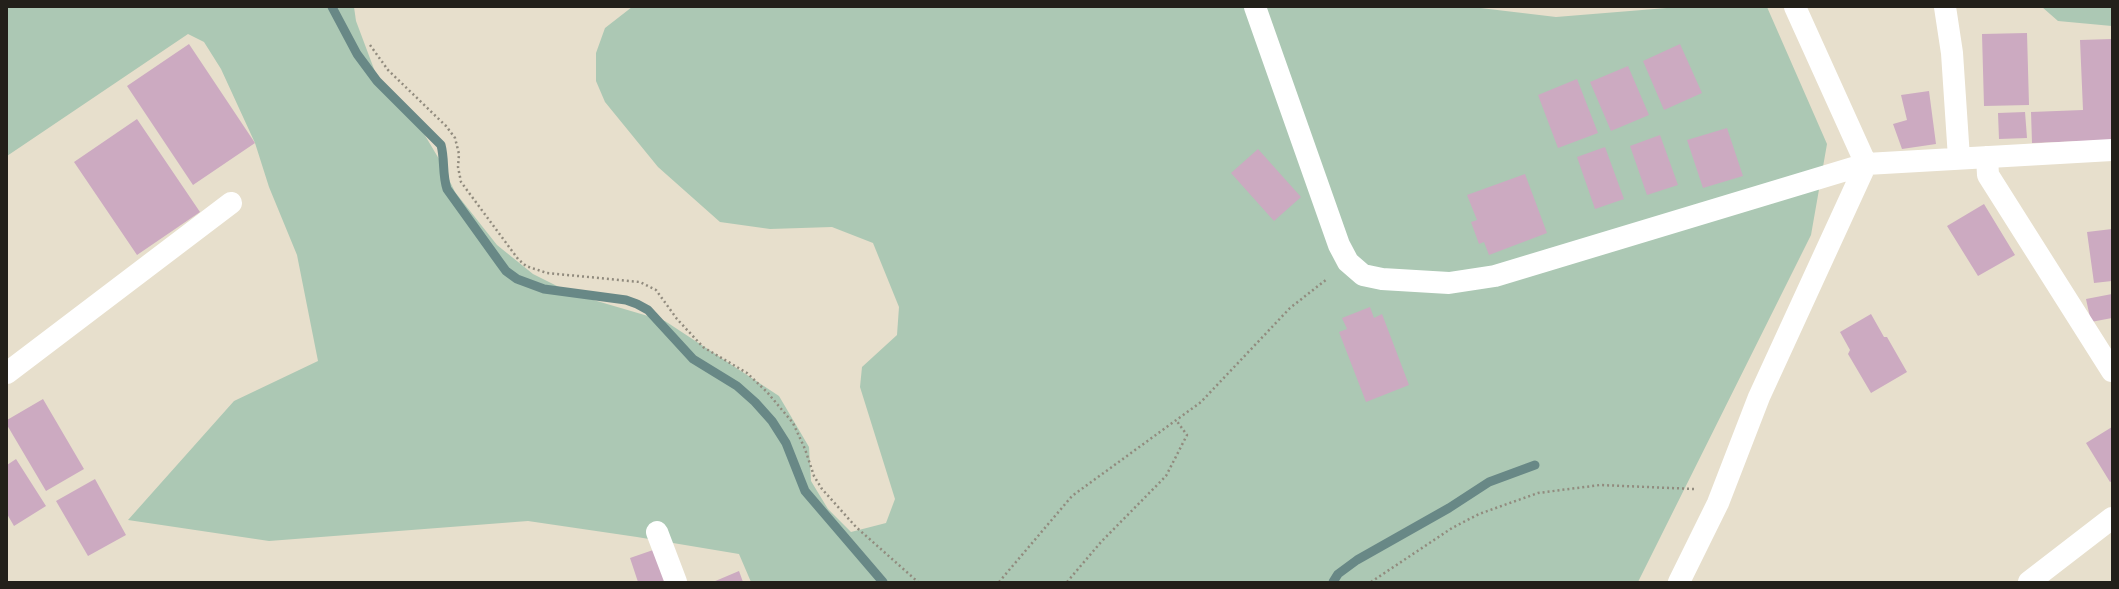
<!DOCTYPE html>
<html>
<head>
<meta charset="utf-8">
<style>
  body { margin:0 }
  #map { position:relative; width:2119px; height:589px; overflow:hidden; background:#e7dfcc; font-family:"Varela Round",sans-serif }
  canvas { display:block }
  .frame { position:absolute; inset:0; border:8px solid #23201a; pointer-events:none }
</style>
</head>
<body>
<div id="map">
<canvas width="2119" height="589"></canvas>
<div class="frame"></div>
</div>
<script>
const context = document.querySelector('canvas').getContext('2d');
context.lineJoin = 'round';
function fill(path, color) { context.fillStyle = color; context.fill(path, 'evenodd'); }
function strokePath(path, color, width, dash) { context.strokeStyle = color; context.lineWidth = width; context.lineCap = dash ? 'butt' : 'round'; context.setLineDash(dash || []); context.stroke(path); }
const green = new Path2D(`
  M 7,7 L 354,7 L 356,21 L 377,77 L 411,112 L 439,159 L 455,192 L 497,245 L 533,274 L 573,294 L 665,321 L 779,396 L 809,447 L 811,481 L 828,509 L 851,532 L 886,523 L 895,499 L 860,387 L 862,367 L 897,335 L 899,307 L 873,243 L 832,227 L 770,229 L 720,222 L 658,167 L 605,102 L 596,81 L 596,53 L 605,28 L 632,7 L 1472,7 L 1556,17 L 1679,7 L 1767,7 L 1827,144 L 1811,235 L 1638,582 L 751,582 L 739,554 L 637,537 L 528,521 L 269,541 L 128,520 L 234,401 L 318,361 L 297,255 L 269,187 L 255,143 L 221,69 L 204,42 L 188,34 L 7,156 Z
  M 2042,7 L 2112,7 L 2112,26 L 2058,21 Z`);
const stream = new Path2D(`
  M 332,7 L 357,54 L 377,81 L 441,145 C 445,160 442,174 447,189 L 498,260 L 506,271 L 517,279 L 544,289 L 626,300 L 637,304 L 648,310 L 693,359 L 737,386 L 755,402 L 772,421 L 786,443 L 805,491 L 883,582
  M 1333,582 L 1338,574 L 1357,560 L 1449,508 L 1489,482 L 1535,465`);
const building = new Path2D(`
  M 2027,33 L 2029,105 L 1984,106 L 1982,34 Z
  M 2112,39 L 2112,140 L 2032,143 L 2031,112 L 2083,110 L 2080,40 Z
  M 189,44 L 255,143 L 193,185 L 127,86 Z
  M 1680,44 L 1702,93 L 1664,110 L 1643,61 Z
  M 1628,66 L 1649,115 L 1611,131 L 1590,82 Z
  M 1577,79 L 1598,133 L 1558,148 L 1538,95 Z
  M 1929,91 L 1936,144 L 1902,149 L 1893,124 L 1907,120 L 1901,95 Z
  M 2025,112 L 2027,138 L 1999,139 L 1998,113 Z
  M 137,119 L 200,212 L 137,255 L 74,162 Z
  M 1727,128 L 1743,176 L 1703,188 L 1687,140 Z
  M 1660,135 L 1678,185 L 1647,195 L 1630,146 Z
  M 1605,147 L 1624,199 L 1595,209 L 1577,157 Z
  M 1258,149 L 1301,197 L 1274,221 L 1231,173 Z
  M 1525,174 L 1547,233 L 1489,255 L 1484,242 L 1479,244 L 1471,222 L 1477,220 L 1467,195 Z
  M 1984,204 L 2015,255 L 1978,276 L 1947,226 Z
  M 2112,229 L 2112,281 L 2094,283 L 2087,232 Z
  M 2112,294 L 2112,318 L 2091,322 L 2086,299 Z
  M 1370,307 L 1374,318 L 1382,314 L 1409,385 L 1366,402 L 1339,332 L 1347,329 L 1342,318 Z
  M 1871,314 L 1884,337 L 1887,337 L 1907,372 L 1871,393 L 1848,354 L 1850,350 L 1840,332 Z
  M 43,399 L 84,469 L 46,491 L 7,425 L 7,420 Z
  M 2112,427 L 2112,481 L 2110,482 L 2086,443 Z
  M 16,459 L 46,506 L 14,526 L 7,514 L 7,465 Z
  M 95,479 L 126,535 L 88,556 L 56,501 Z
  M 656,549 L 668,582 L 638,582 L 630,558 Z
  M 739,571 L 743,582 L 713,582 Z`);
const path = new Path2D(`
  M 370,45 L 388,70 L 446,126 L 455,138 L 459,154 L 458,167 L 461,182 L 518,259 L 526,266 L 547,273 L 640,282 L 656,290 L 677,319 L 703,347 L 747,373 L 767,392 L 793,423 L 805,449 L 814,476 L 822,489 L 856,527 L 918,582
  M 999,582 L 1072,496 L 1201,402 L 1290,308 L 1327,279
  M 1067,582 L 1101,542 L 1166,476 L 1187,435 L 1176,420
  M 1371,582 L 1452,528 L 1479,514 L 1538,493 L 1600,485 L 1694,489`);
const minor = new Path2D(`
  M 1255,7 L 1339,245 L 1348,262 L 1363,275 L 1382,279 L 1449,283 L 1495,276 L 1866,164 L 2112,150
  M 1945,7 L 1952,53 L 1959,158
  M 1987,157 L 1988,175 L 2112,371
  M 7,373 L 231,203
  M 657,532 L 676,582
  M 1679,582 L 1718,503 L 1759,397 L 1866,164 L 1795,7
  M 2029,582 L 2112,518`);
fill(green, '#acc8b4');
strokePath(stream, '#688886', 9);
fill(building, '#ccaac1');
strokePath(path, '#918b7e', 2.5, [2, 3]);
strokePath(minor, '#fff', 22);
</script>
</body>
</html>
